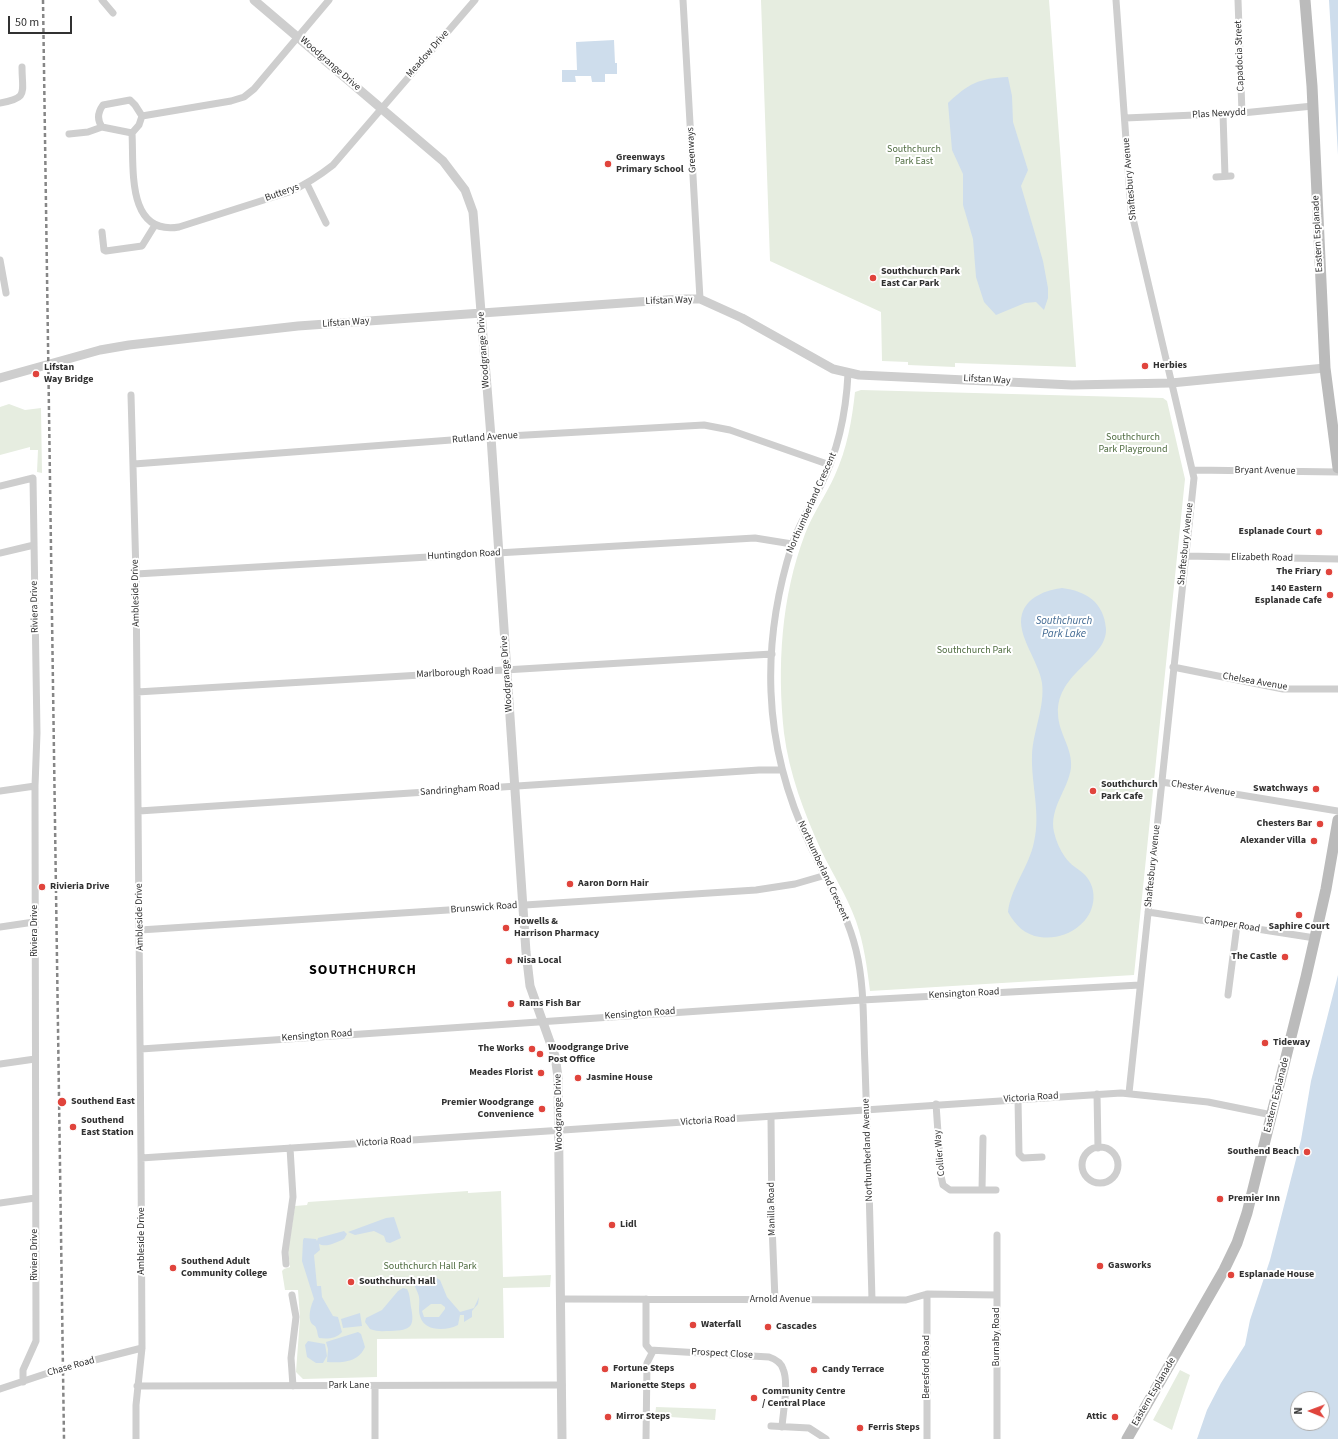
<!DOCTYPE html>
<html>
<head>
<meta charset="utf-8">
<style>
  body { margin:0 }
  #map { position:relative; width:1338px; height:1439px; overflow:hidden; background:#fff; font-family:"Source Sans 3",sans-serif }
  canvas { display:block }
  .north { position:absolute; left:1290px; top:1391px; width:40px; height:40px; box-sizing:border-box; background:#fff; border:1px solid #adadad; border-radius:50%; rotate:271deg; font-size:11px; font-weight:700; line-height:16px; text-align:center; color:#313131 }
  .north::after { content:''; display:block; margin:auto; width:14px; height:18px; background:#e0443c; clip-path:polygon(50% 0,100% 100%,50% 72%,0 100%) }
  .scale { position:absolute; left:8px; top:16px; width:64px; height:18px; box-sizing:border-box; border:2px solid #313131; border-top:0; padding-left:5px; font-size:12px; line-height:14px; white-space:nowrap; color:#313131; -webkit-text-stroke:3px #fff; paint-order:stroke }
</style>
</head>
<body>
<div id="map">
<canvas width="1338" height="1439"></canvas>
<div class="north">N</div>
<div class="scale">50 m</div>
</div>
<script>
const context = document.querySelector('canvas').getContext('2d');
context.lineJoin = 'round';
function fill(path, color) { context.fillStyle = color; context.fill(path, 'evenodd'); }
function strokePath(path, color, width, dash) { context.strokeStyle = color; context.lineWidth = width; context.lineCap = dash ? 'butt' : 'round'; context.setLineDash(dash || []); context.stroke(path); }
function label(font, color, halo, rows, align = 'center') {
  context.font = font + ' "Source Sans 3",sans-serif'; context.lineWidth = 4; context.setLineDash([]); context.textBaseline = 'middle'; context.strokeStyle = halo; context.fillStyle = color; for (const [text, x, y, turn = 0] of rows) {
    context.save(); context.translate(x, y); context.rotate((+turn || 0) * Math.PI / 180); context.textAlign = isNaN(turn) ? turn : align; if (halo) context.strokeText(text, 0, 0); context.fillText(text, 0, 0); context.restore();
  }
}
const green = new Path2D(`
  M 761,0 L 1049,0 L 1076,367 L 955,363 L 955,367 L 908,365 L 908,362 L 882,361 L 881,312 L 770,261 Z
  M 861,390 L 1163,398 L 1167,401 L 1185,479 L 1134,975 L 870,991 C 867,967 864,944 856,921 C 847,896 832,873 821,850 C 804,813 789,773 784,733 C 777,667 781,597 805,534 C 813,513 826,495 835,475 C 847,449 852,420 855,392 Z
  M 9,404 L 25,410 L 41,408 L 42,473 L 37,472 L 38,450 L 30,450 L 30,447 L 0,455 L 0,407 Z
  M 468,1191 L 468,1193 L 501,1191 L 503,1277 L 551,1275 L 550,1287 L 503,1288 L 504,1338 L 377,1339 L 377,1377 L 303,1379 L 296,1372 L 300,1318 L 298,1290 L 285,1290 L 282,1271 L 284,1269 L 290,1267 L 288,1250 L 295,1206 L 307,1205 L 308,1202 Z
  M 1180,1370 L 1190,1375 L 1172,1430 L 1153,1420 Z
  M 656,1407 L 716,1409 L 715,1420 L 655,1416 Z`);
const water = new Path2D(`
  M 1329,0 L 1338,0 L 1338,158 L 1338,155 Z
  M 614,40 L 615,63 L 617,63 L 617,74 L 605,74 L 605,82 L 592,82 L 591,76 L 575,76 L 576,82 L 562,82 L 562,70 L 577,70 L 576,42 Z
  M 1008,77 L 1012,96 L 1013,122 L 1028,170 L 1021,186 L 1043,261 L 1048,288 L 1048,298 L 1044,310 L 1036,302 L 1025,303 L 996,315 L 984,302 L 976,277 L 973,239 L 963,205 L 963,174 L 952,150 L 948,103 C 968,84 979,78 1008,77 Z
  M 1062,588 C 1086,591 1104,602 1106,629 C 1107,659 1057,672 1058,713 C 1058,733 1073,748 1071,768 C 1068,790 1049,808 1054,832 C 1056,841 1060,850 1065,857 C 1070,865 1079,869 1085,875 C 1099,890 1095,914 1079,926 C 1068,935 1055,939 1040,937 C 1025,935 1015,925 1008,912 C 1011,887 1029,867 1034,842 C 1041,813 1031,784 1032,755 C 1033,731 1045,707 1042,683 C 1039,661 1016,635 1022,614 C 1027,597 1046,590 1062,588 Z
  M 1338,975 L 1338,1439 L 1197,1439 L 1207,1410 L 1221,1383 L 1245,1345 L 1250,1320 L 1270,1260 L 1301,1140 L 1311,1081 ZM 1298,1399 L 1322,1399 L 1322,1423 L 1298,1423 Z
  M 394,1217 L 401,1238 L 390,1243 L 386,1242 L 384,1236 L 374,1231 L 355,1235 L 348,1232 L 386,1218 Z
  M 344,1231 L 347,1234 L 344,1239 C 337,1242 326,1248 319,1244 L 320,1250 L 314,1255 L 317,1286 L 321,1286 L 322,1297 L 333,1316 L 338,1317 L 342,1332 C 336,1339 327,1339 319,1338 C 317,1335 318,1332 316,1328 C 315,1325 314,1326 312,1324 C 307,1318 311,1305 314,1299 L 302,1261 L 303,1240 L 304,1238 L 316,1239 L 317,1241 L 318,1238 Z
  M 435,1277 L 440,1280 L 447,1297 L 460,1312 L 474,1308 L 479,1297 L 478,1304 L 472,1311 L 472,1317 L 464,1322 L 464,1315 L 460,1315 L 458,1325 C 446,1331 424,1332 420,1316 C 418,1310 420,1303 419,1297 C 418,1291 413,1285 413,1279 L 421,1281 ZM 431,1304 L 441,1304 L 445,1307 L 445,1309 L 439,1317 L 424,1317 L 422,1311 Z
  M 403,1288 L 407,1289 C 410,1294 410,1301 411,1307 C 415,1327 411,1330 391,1331 C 383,1331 377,1332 370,1329 L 365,1322 L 366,1318 L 382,1310 L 398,1291 Z
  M 360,1313 L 362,1326 L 343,1328 L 341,1319 Z
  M 358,1332 L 361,1334 L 365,1347 C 358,1363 341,1363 327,1362 L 328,1349 L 326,1342 Z
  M 308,1341 L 325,1344 L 327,1356 L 323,1363 L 316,1363 L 307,1357 L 305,1345 Z`);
const minor = new Path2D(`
  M 102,0 L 113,13
  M 329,0 L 254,89 L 244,97 L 231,101 L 142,116 L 139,125 L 132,133 C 134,167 126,236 179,227 L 289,192 C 305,185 319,176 333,165 L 475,0
  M 683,0 L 700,299
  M 1116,0 L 1131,210 L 1194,478 L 1129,1093
  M 1238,0 L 1242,113
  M 0,103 C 29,98 22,93 22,67
  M 1223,114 L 1225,176
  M 1125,118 L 1242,113 L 1313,106
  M 132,133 L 102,127 C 97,120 98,112 103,105 L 130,100 L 135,105 L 142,116
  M 69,134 L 88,132 L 102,127
  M 1216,177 L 1231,176
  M 307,184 L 326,223
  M 102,232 L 104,250 L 106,251 L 142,246 L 155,225
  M 0,260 L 6,293
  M 848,374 C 846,413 839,449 821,485 C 811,505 799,524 792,545 C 777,592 769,643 771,692 C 773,745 787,797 810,845 C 826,880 847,912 856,950 C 865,987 863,1027 865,1065 C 868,1143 870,1222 872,1300
  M 131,395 L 136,574 L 141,1158 L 142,1348 L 136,1405 L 136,1439
  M 134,464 L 491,437 L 704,425 L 730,430 L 830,465
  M 1193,470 L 1338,472
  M 0,486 L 33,478 L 37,733 L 35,786 L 36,1341 L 23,1370 L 23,1382
  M 0,553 L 34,545
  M 1185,556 L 1338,559
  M 136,574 L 755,538 L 792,544
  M 1173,667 L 1283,689 L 1338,689
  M 137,692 L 772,654
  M 1162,782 L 1338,811
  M 0,791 L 35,786
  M 139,811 L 759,770 L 782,770
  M 1148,912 L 1315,938
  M 0,927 L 34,922
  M 140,930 L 756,890 L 795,884 L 826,875
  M 1228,995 L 1237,925
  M 141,1049 L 862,1000 L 1140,985
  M 0,1064 L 35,1059
  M 1097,1094 L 1098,1148
  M 1018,1099 L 1019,1154 L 1023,1158 L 1042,1157
  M 936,1104 L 941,1176 L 943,1185 L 950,1190 L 996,1190
  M 771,1117 L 772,1225 L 775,1300
  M1082 1165a18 18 0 1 1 36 0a18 18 0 1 1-36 0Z
  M 141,1158 L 1121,1093 L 1208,1102 L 1272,1115
  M 982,1190 L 983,1138
  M 0,1203 L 35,1198
  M 997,1235 L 997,1439
  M 286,1264 L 285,1252 L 293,1197 L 290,1148
  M 927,1294 L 927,1439
  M 292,1295 L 296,1317 L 291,1358 L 293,1386
  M 561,1299 L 906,1300 L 927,1294 L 997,1295
  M 646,1299 L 646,1345 L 650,1350 L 769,1357 C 775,1359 781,1362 783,1369 C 789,1382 783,1412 782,1427
  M 83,1363 L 142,1348
  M 137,1386 L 562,1385
  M 375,1386 L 375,1439
  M 0,1389 L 48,1373
  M 771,1426 L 809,1428 L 826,1439
  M 646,1439 L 647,1363 L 653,1351`);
const tertiary = new Path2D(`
  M 254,0 L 443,161 L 465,190 L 473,212 L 491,437 L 526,952 L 530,986 L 555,1056 L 558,1077 L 562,1439
  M 0,378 L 100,350 L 129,345 L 298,326 L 680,299 L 700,299 L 742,318 L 833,369 L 859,375 L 1072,385 L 1171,383 L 1325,368`);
const secondary = new Path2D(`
  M 1305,0 L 1312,86 L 1325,368 L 1338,468
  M 1127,1439 L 1224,1270 L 1237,1243 L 1247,1213 L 1306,977 L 1326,889 L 1338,820`);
const rail = new Path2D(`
  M 43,0 L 64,1439`);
const minorBridge = new Path2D(`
  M 48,1373 L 83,1363`);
const markers = [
  [608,164,4,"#e0443c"],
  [873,278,4,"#e0443c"],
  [1145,366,4,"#e0443c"],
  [36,374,4,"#e0443c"],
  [1319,532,4,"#e0443c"],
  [1329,572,4,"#e0443c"],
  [1330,595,4,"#e0443c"],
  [1316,789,4,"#e0443c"],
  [1093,791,4,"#e0443c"],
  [1320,824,4,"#e0443c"],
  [1314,841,4,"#e0443c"],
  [570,884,4,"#e0443c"],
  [42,887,4,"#e0443c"],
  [1299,915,4,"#e0443c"],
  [506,928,4,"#e0443c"],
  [1285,957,4,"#e0443c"],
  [509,961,4,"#e0443c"],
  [511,1004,4,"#e0443c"],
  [1265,1043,4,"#e0443c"],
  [532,1049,4,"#e0443c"],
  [540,1054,4,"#e0443c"],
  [541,1073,4,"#e0443c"],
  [578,1078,4,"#e0443c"],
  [62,1102,5,"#e0443c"],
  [542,1109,4,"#e0443c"],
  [73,1127,4,"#e0443c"],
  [1307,1152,4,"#e0443c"],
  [1220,1199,4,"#e0443c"],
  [612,1225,4,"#e0443c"],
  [1100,1266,4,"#e0443c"],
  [173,1268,4,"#e0443c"],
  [1231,1275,4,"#e0443c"],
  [351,1282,4,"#e0443c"],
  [693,1325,4,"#e0443c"],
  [768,1327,4,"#e0443c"],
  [605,1369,4,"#e0443c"],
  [814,1370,4,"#e0443c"],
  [693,1386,4,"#e0443c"],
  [754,1398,4,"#e0443c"],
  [608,1417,4,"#e0443c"],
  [1115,1417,4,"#e0443c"],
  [860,1428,4,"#e0443c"]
];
const streetNames = [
  ["Meadow Drive",428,54,-49],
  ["Capadocia Street",1240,56,-92],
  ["Woodgrange Drive",330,64,41],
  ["Plas Newydd",1219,114,-3],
  ["Greenways",692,150,-93],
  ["Shaftesbury Avenue",1130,179,-95],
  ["Butterys",282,193,-20],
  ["Eastern Esplanade",1318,234,-93],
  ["Lifstan Way",669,301,-2],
  ["Lifstan Way",346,323,-4],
  ["Woodgrange Drive",484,350,-94],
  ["Lifstan Way",987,380,3],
  ["Rutland Avenue",485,438,-4],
  ["Bryant Avenue",1265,471,1],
  ["Northumberland Crescent",812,503,-66],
  ["Shaftesbury Avenue",1186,544,-84],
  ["Huntingdon Road",464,555,-3],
  ["Elizabeth Road",1262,558,1],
  ["Ambleside Drive",136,593,-91],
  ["Riviera Drive",35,607,-91],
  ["Marlborough Road",455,673,-3],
  ["Woodgrange Drive",507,674,-94],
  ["Chelsea Avenue",1255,682,10],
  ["Chester Avenue",1203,789,9],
  ["Sandringham Road",460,790,-4],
  ["Shaftesbury Avenue",1153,866,-84],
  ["Northumberland Crescent",823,871,65],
  ["Brunswick Road",484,908,-4],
  ["Ambleside Drive",140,917,-91],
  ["Camper Road",1232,925,9],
  ["Riviera Drive",35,931,-90],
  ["Kensington Road",964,994,-3],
  ["Kensington Road",640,1014,-4],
  ["Kensington Road",317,1036,-4],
  ["Eastern Esplanade",1277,1095,-76],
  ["Victoria Road",1031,1098,-4],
  ["Woodgrange Drive",559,1112,-91],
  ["Victoria Road",708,1121,-4],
  ["Victoria Road",384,1142,-4],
  ["Northumberland Avenue",868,1150,-92],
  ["Collier Way",940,1153,-95],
  ["Manilla Road",772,1209,-91],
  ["Ambleside Drive",142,1241,-90],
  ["Riviera Drive",35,1255,-90],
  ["Arnold Avenue",780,1300],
  ["Burnaby Road",997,1337,-90],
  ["Prospect Close",722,1354,3],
  ["Chase Road",71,1367,-16],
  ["Beresford Road",927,1367,-90],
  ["Park Lane",349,1386],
  ["Eastern Esplanade",1154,1392,-60]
];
const parkNames = [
  ["Southchurch",914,150],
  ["Park East",914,162],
  ["Southchurch",1133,438],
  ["Park Playground",1133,450],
  ["Southchurch Park",974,651],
  ["Southchurch Hall Park",430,1267]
];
const poiNames = [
  ["Greenways",616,158],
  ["Primary School",616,170],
  ["Southchurch Park",881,272],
  ["East Car Park",881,284],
  ["Herbies",1153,366],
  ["Lifstan",44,368],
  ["Way Bridge",44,380],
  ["Esplanade Court",1311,532,"right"],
  ["The Friary",1321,572,"right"],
  ["140 Eastern",1322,589,"right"],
  ["Esplanade Cafe",1322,601,"right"],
  ["Southchurch",1101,785],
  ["Park Cafe",1101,797],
  ["Swatchways",1308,789,"right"],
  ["Chesters Bar",1312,824,"right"],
  ["Alexander Villa",1306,841,"right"],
  ["Aaron Dorn Hair",578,884],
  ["Rivieria Drive",50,887],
  ["Howells &",514,922],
  ["Harrison Pharmacy",514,934],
  ["Saphire Court",1299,927,"center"],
  ["The Castle",1277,957,"right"],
  ["Nisa Local",517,961],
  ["Rams Fish Bar",519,1004],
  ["Tideway",1273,1043],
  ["Woodgrange Drive",548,1048],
  ["Post Office",548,1060],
  ["The Works",524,1049,"right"],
  ["Meades Florist",533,1073,"right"],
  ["Jasmine House",586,1078],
  ["Southend East",71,1102],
  ["Premier Woodgrange",534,1103,"right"],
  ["Convenience",534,1115,"right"],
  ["Southend",81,1121],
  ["East Station",81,1133],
  ["Southend Beach",1299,1152,"right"],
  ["Premier Inn",1228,1199],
  ["Lidl",620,1225],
  ["Southend Adult",181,1262],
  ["Community College",181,1274],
  ["Gasworks",1108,1266],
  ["Esplanade House",1239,1275],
  ["Southchurch Hall",359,1282],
  ["Waterfall",701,1325],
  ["Cascades",776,1327],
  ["Fortune Steps",613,1369],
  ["Candy Terrace",822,1370],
  ["Marionette Steps",685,1386,"right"],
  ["Community Centre",762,1392],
  ["/ Central Place",762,1404],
  ["Mirror Steps",616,1417],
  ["Attic",1107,1417,"right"],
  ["Ferris Steps",868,1428]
];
const waterNames = [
  ["Southchurch",1064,622],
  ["Park Lake",1064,635]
];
const districtNames = [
  ["SOUTHCHURCH",363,971]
];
fill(green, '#e6ede0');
fill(water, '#ceddec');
strokePath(minor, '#cecece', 7);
strokePath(tertiary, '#cecece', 9);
strokePath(secondary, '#bbb', 11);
strokePath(rail, '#868686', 2.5, [4, 3]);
strokePath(minorBridge, '#cecece', 7);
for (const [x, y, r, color] of markers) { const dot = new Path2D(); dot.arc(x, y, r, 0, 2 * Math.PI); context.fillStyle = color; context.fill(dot); strokePath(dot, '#fff', 1.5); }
label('10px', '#313131', '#fff', streetNames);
label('10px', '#4f6c40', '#fff', parkNames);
label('bold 10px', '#313131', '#fff', poiNames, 'left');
label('italic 11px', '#416992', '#fff', waterNames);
context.letterSpacing = '1px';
label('bold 14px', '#000', '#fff', districtNames);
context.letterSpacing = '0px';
</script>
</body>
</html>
